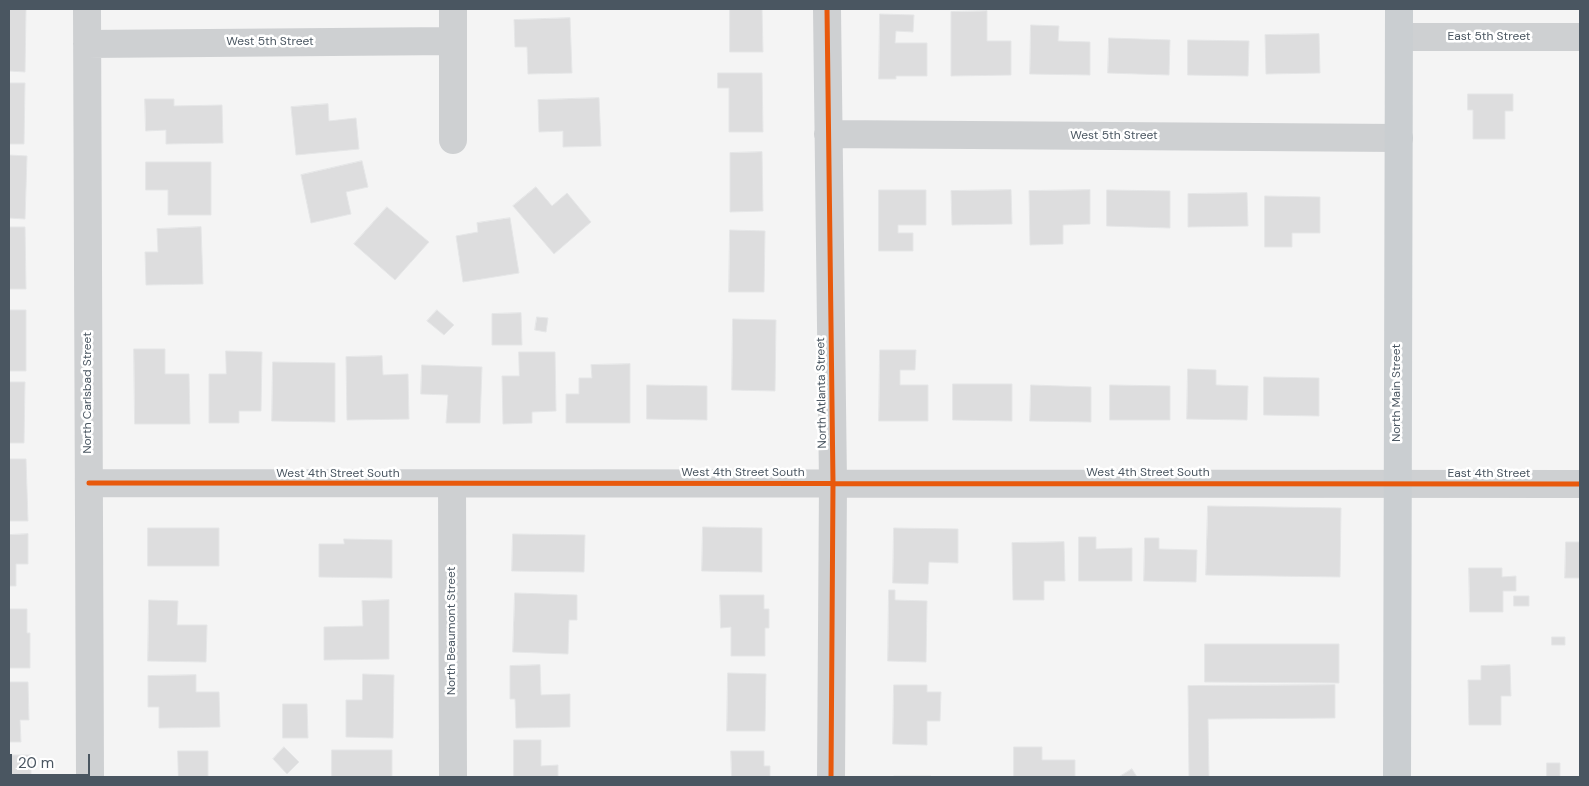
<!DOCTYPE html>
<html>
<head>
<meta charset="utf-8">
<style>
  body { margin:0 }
  #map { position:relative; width:1589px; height:786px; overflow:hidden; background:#f4f4f4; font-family:"DM Sans",sans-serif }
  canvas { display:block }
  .frame { position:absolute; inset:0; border:10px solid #4a5661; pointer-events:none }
  .scale { position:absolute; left:10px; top:754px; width:80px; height:22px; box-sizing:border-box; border:2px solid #4a5661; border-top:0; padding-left:6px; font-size:15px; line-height:18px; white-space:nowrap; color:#4a5661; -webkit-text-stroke:4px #fff; paint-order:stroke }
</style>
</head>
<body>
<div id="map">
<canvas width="1589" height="786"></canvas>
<div class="frame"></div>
<div class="scale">20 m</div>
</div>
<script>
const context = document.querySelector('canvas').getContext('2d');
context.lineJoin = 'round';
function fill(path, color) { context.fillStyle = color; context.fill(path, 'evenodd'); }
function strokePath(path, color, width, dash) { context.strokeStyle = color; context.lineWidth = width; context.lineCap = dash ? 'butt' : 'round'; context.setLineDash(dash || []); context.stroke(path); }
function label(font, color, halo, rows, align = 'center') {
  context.font = font + ' "DM Sans",sans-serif'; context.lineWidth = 5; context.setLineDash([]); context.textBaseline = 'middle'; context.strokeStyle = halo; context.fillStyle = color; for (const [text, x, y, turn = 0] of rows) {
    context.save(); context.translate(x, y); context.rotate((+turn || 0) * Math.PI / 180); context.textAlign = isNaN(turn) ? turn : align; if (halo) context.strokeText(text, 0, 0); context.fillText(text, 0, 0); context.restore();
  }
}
const building = new Path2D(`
  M 9,9 L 26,9 L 25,72 L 9,71 Z
  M 730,9 L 762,9 L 763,52 L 730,52 Z
  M 987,11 L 987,41 L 1011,41 L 1011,75 L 951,76 L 951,12 Z
  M 880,14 L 914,15 L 913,32 L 896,31 L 895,43 L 927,43 L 927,76 L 896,76 L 896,79 L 879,79 Z
  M 570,18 L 572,73 L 528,74 L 527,47 L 515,47 L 514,20 Z
  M 1031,25 L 1059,26 L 1058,41 L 1090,42 L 1090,75 L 1030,74 Z
  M 1319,34 L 1320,73 L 1266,74 L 1265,35 Z
  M 1109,38 L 1170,40 L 1169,75 L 1108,73 Z
  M 1188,40 L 1249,41 L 1248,76 L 1188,75 Z
  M 718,73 L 762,73 L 763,132 L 729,132 L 729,88 L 718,88 Z
  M 9,83 L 25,83 L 24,144 L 9,144 Z
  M 1468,94 L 1513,94 L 1513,111 L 1505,111 L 1505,139 L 1473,139 L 1473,110 L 1468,110 Z
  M 599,98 L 601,146 L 563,147 L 563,131 L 539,132 L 538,100 Z
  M 145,99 L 174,99 L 174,106 L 222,105 L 223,143 L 166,144 L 166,130 L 146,131 Z
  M 328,104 L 329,121 L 356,118 L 359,149 L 296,155 L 291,107 Z
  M 762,152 L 763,211 L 730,212 L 730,153 Z
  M 9,155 L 27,156 L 25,219 L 9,218 Z
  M 362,161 L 368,187 L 346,192 L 351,214 L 311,223 L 301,175 Z
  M 146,162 L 211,162 L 211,215 L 168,215 L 168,190 L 146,190 Z
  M 536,187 L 552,206 L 567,193 L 591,222 L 554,254 L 513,206 Z
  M 879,190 L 926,190 L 926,225 L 898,225 L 898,233 L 913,233 L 913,251 L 879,251 Z
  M 1011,190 L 1012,224 L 952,225 L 951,191 Z
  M 1090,190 L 1090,224 L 1063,225 L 1063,244 L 1030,245 L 1029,191 Z
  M 1107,190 L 1170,191 L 1170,228 L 1107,226 Z
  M 1247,193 L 1248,226 L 1188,227 L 1188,194 Z
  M 1265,196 L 1320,197 L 1320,233 L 1292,233 L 1292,247 L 1265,247 Z
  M 387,207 L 429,242 L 395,280 L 354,244 Z
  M 510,218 L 519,273 L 463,282 L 456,236 L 478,232 L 477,223 Z
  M 9,227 L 25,227 L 26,289 L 9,289 Z
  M 201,227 L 203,284 L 146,285 L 145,252 L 158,252 L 157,229 Z
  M 730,230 L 765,231 L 764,292 L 729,292 Z
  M 9,310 L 26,310 L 26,371 L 9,371 Z
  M 437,310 L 454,325 L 444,335 L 427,321 Z
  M 521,313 L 522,345 L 492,345 L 492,314 Z
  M 537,317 L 548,318 L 546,332 L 535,330 Z
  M 733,319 L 776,320 L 775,391 L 732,390 Z
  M 134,349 L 165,349 L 165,374 L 189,374 L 190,424 L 135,424 Z
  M 880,350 L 916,350 L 915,370 L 900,370 L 900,385 L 928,385 L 928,421 L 879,421 Z
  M 226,351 L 262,352 L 261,411 L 239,411 L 239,423 L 209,423 L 209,374 L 226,374 Z
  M 519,352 L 555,352 L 556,411 L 532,412 L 532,423 L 503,424 L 502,376 L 519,376 Z
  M 382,356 L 383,375 L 408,374 L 409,419 L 347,420 L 346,357 Z
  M 273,362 L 335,363 L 335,422 L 272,421 Z
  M 630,364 L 630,423 L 566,423 L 566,394 L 579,394 L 579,378 L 592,378 L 591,365 Z
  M 422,365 L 482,367 L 480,423 L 446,423 L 448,395 L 421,394 Z
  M 1188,369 L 1216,370 L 1216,385 L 1248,386 L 1247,420 L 1187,419 Z
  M 1264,377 L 1319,378 L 1319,416 L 1264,415 Z
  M 9,382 L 25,382 L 24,443 L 9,443 Z
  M 953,384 L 1012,384 L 1012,421 L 953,420 Z
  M 647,385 L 707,386 L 707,420 L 647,419 Z
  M 1031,385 L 1091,387 L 1091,422 L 1030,421 Z
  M 1110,385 L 1170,386 L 1170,420 L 1110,420 Z
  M 9,459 L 26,459 L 28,521 L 9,521 Z
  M 1208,506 L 1341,508 L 1340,577 L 1206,575 Z
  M 703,527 L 762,528 L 762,572 L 702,571 Z
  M 148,528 L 219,528 L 219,566 L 148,566 Z
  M 894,528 L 958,529 L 958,563 L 929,562 L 928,584 L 893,583 Z
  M 28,534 L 28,564 L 16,564 L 16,586 L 9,586 L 9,535 Z
  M 513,534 L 585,535 L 584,572 L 512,571 Z
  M 1079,537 L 1096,537 L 1096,549 L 1132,548 L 1132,581 L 1079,581 Z
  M 1145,538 L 1159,538 L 1159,549 L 1197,550 L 1196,582 L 1144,581 Z
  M 344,539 L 392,540 L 392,578 L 319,577 L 319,544 L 344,544 Z
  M 1064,542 L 1065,581 L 1044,581 L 1044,600 L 1013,600 L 1012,543 Z
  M 1566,542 L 1580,542 L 1580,578 L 1565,578 Z
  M 1469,568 L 1502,568 L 1502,577 L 1516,576 L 1516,591 L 1503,591 L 1503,612 L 1470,612 Z
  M 889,590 L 895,590 L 895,600 L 927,601 L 926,662 L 888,661 Z
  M 515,593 L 577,595 L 577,620 L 569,620 L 568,654 L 513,652 Z
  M 720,595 L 764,595 L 764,609 L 769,609 L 769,628 L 765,628 L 765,656 L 731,656 L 731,627 L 721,628 Z
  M 1514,596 L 1529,596 L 1529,606 L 1514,606 Z
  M 149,600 L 178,601 L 177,625 L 207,625 L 206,662 L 148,661 Z
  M 389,600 L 389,659 L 324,660 L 324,627 L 363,626 L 362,601 Z
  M 9,609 L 27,609 L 27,633 L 30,633 L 30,668 L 9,668 Z
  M 1552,637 L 1565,637 L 1565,645 L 1552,645 Z
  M 1205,644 L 1339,644 L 1339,683 L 1205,682 Z
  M 540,665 L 541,695 L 570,694 L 570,727 L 516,728 L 515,699 L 510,699 L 510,666 Z
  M 1510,665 L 1511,696 L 1501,696 L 1501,725 L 1469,725 L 1468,680 L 1481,680 L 1481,666 Z
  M 728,673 L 766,674 L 765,731 L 727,731 Z
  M 363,674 L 394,675 L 393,738 L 346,737 L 346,700 L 362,700 Z
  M 196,675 L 196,692 L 219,692 L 220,727 L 159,728 L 159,707 L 148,707 L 148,676 Z
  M 9,682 L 28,682 L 29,720 L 20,720 L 21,742 L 9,742 Z
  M 894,685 L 927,685 L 927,692 L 941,692 L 940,721 L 927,721 L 927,745 L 893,744 Z
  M 1335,685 L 1335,718 L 1208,719 L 1209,777 L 1189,777 L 1188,686 Z
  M 283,704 L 307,704 L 308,738 L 283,738 Z
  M 514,740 L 541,740 L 541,766 L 558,765 L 558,777 L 514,777 Z
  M 284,747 L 299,762 L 287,774 L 273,759 Z
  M 1014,747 L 1042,747 L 1042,760 L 1075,760 L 1075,777 L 1014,777 Z
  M 332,750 L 392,750 L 392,777 L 396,777 L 332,777 Z
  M 178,751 L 208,751 L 208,777 L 150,777 L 178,777 Z
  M 731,751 L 764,751 L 764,766 L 770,766 L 770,777 L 732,777 Z
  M 9,755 L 31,755 L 31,777 L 9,777 Z
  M 1547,763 L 1560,763 L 1560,777 L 1547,777 Z
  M 1132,769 L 1137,777 L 1119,777 Z
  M 894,776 L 931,776 L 931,777 L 894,777 Z`);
const minor = new Path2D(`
  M 87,9 L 90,777
  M 453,9 L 453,140
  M 827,9 L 833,483 L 831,777
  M 1399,37 L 1580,37
  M 87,44 L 453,41
  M 828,134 L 1399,138
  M 89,483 L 1580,484
  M 452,484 L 453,777`);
const major = new Path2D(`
  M 1397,777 L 1399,9`);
const cycleway = new Path2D(`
  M 827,9 L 833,483 L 831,777
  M 89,483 L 1580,484`);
const streetNames = [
  ["East 5th Street",1489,37],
  ["West 5th Street",270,42],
  ["West 5th Street",1114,136],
  ["North Carlsbad Street",88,393,-90],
  ["North Atlanta Street",822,393,-91],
  ["North Main Street",1397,393,-90],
  ["West 4th Street South",743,473],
  ["West 4th Street South",1148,473],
  ["West 4th Street South",338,474],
  ["East 4th Street",1489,474],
  ["North Beaumont Street",452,631,-90]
];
fill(building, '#ddddde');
strokePath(building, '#e5e6e7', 1);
strokePath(minor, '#ced0d2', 28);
strokePath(major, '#caced1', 28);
strokePath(cycleway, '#e8590c', 5);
label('12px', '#4a5661', '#fff', streetNames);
</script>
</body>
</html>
